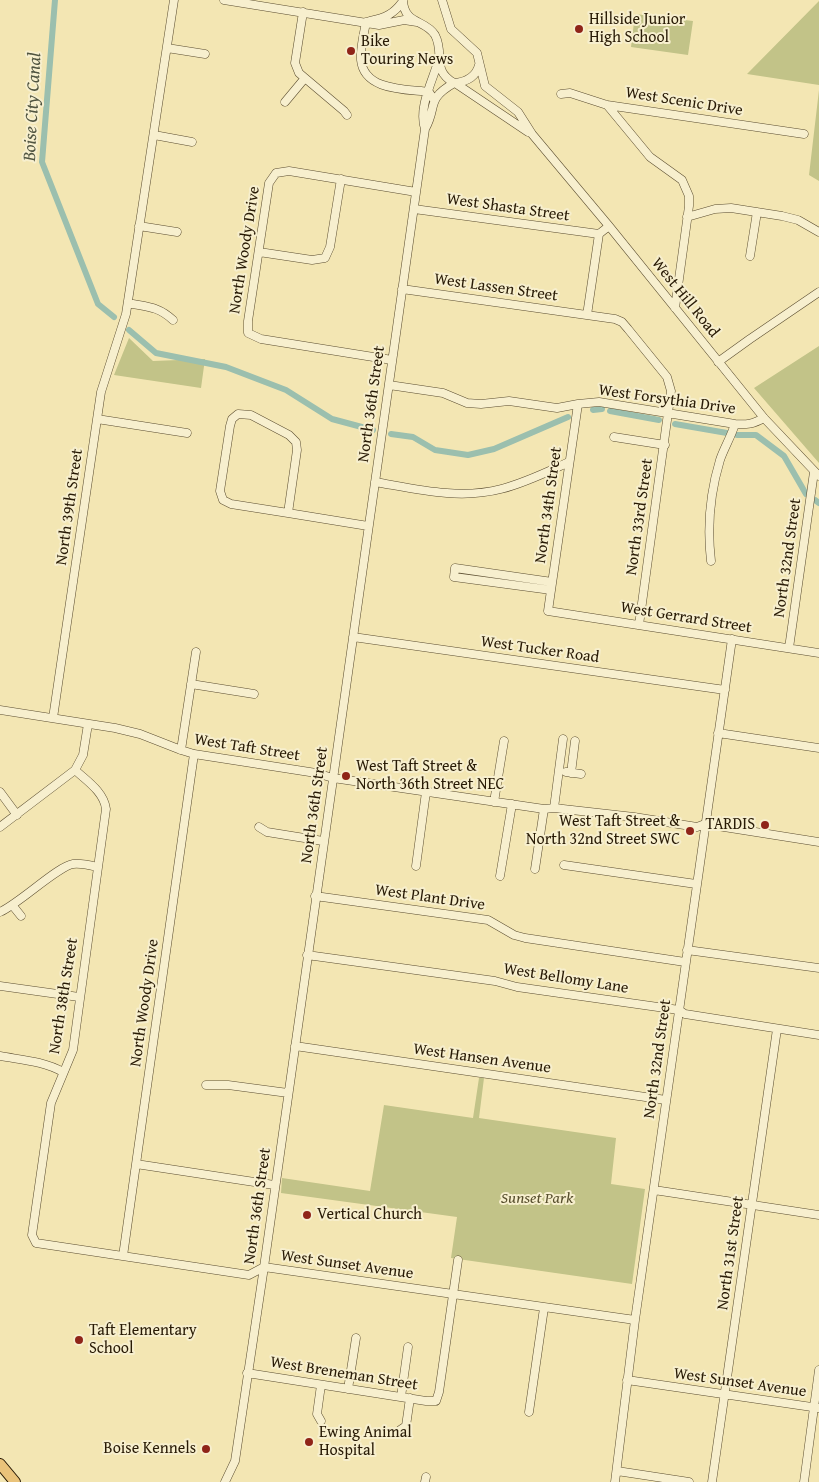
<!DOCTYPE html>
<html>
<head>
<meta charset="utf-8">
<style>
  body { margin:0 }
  canvas { display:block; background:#f3e6b3 }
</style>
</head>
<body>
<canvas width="819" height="1482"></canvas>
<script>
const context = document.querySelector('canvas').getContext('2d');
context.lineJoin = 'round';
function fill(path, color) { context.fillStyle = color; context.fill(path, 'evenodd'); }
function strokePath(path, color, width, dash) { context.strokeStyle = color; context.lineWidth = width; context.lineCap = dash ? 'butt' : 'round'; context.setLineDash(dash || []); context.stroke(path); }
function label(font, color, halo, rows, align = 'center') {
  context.font = font + ' "Gentium Book Plus",serif'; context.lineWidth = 4; context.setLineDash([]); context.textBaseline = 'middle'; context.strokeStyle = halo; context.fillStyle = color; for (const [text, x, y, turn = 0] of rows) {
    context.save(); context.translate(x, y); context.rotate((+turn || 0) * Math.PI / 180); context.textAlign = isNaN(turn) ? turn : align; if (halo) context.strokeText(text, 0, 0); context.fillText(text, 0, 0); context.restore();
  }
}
const green = new Path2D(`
  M 819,1 L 819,85 L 747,74 Z
  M 635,14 L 693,21 L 688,55 L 631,47 Z
  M 819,90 L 819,181 L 809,175 Z
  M 129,338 L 153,361 L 205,359 L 201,388 L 114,375 Z
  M 819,346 L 819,463 L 754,388 Z
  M 479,1078 L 484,1078 L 479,1118 L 616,1138 L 611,1184 L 645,1189 L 632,1284 L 451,1258 L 457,1217 L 281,1193 L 282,1178 L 370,1191 L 384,1105 L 473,1118 Z`);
const canal = new Path2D(`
  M 55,0 L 42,162 L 98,304 L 114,317
  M 129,330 L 156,353 L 226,367 L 286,390 L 332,419 L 373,430
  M 593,410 L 602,409
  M 610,411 L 659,420
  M 675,424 L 727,433
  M 391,434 L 413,437 L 435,450 L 468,455 L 494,449 L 568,417
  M 737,435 L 756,435 L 784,456 L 806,494
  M 815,500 L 819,503`);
const minor = new Path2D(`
  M 224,0 L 379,25 L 404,20 L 417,22
  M 403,0 C 404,25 425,19 435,35 C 445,54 431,70 454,83 C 466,82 476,77 479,65
  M 442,0 L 451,29 L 477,53 L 485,86 L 518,112 L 532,134 L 609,226 L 764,418 L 819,476
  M 303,12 L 295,63 L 299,73 L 344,111 L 347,115
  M 370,21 C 385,18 394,14 403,1
  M 366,22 C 364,34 360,48 361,60 C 364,91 406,89 429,92 L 434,100
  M 167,48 L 205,54
  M 455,83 L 528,132
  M 561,94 L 570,93 L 607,105 L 804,134
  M 285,102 L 305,78
  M 607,105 L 650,157 L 682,180 L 689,196 L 689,206 L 675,308
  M 425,129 C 418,108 432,82 438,62
  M 154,135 L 192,142
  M 414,209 L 599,234
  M 687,217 L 715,209 L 731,208 L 782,216 L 798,220 L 819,232
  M 139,226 L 177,232
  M 259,252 L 312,260 L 325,258 L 330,247 L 341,179
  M 750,256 L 757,212
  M 402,289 L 615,319 L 622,322 L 628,329 L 667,377 L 671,391 L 639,625
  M 128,303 C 147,307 158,306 173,320
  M 587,315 L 599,234 L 609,226
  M 392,360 L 261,339 L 248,333 L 248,321 L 269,183 L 276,173 L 289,171 L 416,192
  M 718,362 L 750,339 L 819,292
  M 389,385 L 443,393 L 467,403 L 481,404 L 509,401 L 557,408 L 578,404 L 599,402 L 735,424 C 747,425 753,424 764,418
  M 578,404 L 548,611 L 819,653
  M 97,419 L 187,433
  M 614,437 L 665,445
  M 375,482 C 416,489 459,500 501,489 C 525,483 547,472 569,462
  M 288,513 L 231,504 L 223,500 L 220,491 L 230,426 L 232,419 L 238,414 L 251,415 L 289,435 L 296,442 L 297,450 L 288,513 L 368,526
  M 711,561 C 707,527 710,493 720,460 C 724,448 731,437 735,424
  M 551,590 L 454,577 L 455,568 L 552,582
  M 353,637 L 725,690
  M 789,648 L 814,472
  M 191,684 L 254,694
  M 0,710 L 115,728 L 140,734 L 181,750 L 194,754 L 316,773 L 333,778 L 544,809 L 554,808 L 634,817 L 697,827 L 705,824 L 819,842
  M 53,718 L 101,392 L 126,314 L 174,0
  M 718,733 L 819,748
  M 181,750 L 196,652
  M 75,770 C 87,781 104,792 106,809 L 73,1050 L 51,1103 L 32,1235 L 36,1243 L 249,1275 L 264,1267 L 635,1320
  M 566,772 L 581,774
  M 571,773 L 575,741
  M 0,792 L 17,815
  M 494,802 L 504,741
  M 554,808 L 563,739
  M 0,827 L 75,770 L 83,755 L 88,724
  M 259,827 L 267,832 L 323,841
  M 564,865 L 696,884
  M 416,866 L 426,792
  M 535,869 L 544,809
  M 500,876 L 512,804
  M 315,896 L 488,920 L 514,935 L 525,938 L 685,962
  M 13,906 L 21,916
  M 0,912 C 20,903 58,866 73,864 C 81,863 89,865 97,867
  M 687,950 L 819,968
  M 307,955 L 495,981 L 517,987 L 679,1010 L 685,1014 L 819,1035
  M 0,986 L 79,997
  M 295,1046 L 666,1100
  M 0,1056 C 22,1060 43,1061 63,1072
  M 206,1085 L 228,1085 L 288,1093
  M 136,1164 L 274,1185
  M 654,1190 L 819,1215
  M 123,1256 L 194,754
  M 247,1373 L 426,1401 L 436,1401 L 439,1392 L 458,1260
  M 627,1380 L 819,1408
  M 321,1385 L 317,1414 L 321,1421
  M 348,1389 L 356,1338
  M 401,1397 L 408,1347
  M 529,1412 L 544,1308
  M 400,1430 L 406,1426 L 410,1398
  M 617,1471 L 689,1482
  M 225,1482 L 235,1461 L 264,1267 L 425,129 C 438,106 425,100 454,83
  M 425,1482 L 426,1477
  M 615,1482 L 635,1320 L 732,639
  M 712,1482 L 777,1029
  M 804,1482 L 819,1370`);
const major = new Path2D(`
  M 0,1464 L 15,1482`);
const markers = [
  [579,29,5,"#8f2418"],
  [351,51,5,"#8f2418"],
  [346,776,5,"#8f2418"],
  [765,825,5,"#8f2418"],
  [690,831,5,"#8f2418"],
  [307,1215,5,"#8f2418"],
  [79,1340,5,"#8f2418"],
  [309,1442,5,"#8f2418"],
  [206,1449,5,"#8f2418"]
];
const poiNames = [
  ["Hillside Junior",589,20],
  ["High School",589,38],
  ["Bike",361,42],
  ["Touring News",361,60],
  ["West Taft Street &",356,767],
  ["North 36th Street NEC",356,785],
  ["West Taft Street &",680,822,"right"],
  ["North 32nd Street SWC",680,840,"right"],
  ["TARDIS",755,825,"right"],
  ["Vertical Church",317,1215],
  ["Taft Elementary",89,1331],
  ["School",89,1349],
  ["Ewing Animal",319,1433],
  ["Hospital",319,1451],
  ["Boise Kennels",196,1449,"right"]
];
const streetNames = [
  ["West Scenic Drive",684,102,9],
  ["West Shasta Street",508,208,8],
  ["North Woody Drive",245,250,-81],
  ["West Lassen Street",496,288,8],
  ["West Hill Road",685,298,51],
  ["West Forsythia Drive",667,400,8],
  ["North 36th Street",372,404,-82],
  ["North 34th Street",549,505,-82],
  ["North 39th Street",70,507,-82],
  ["North 33rd Street",640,517,-82],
  ["North 32nd Street",788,558,-82],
  ["West Gerrard Street",686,618,9],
  ["West Tucker Road",540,650,8],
  ["West Taft Street",247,748,9],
  ["North 36th Street",315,805,-82],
  ["West Plant Drive",430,898,8],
  ["West Bellomy Lane",566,979,9],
  ["North 38th Street",64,996,-81],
  ["North Woody Drive",145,1003,-82],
  ["West Hansen Avenue",482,1059,8],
  ["North 32nd Street",658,1059,-82],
  ["North 36th Street",258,1206,-82],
  ["North 31st Street",731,1253,-82],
  ["West Sunset Avenue",347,1265,8],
  ["West Breneman Street",344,1374,9],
  ["West Sunset Avenue",740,1383,8]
];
const parkNames = [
  ["Sunset Park",537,1199]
];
const waterNames = [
  ["Boise City Canal",33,107,-87]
];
fill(green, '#c2c388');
strokePath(canal, '#9bbfae', 6);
strokePath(minor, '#5b4d30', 9);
strokePath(major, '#281a05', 12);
strokePath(minor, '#f7efce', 8);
strokePath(major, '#eac37a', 10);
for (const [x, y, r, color] of markers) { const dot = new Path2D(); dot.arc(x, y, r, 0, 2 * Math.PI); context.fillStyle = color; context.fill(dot); strokePath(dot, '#f7efce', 2); }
label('16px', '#281a05', '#f7efce', poiNames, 'left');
label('16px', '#281a05', '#f7efce', streetNames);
label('italic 16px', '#564d2c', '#f7efce', parkNames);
label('italic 18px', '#505440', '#f7efce', waterNames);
</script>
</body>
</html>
